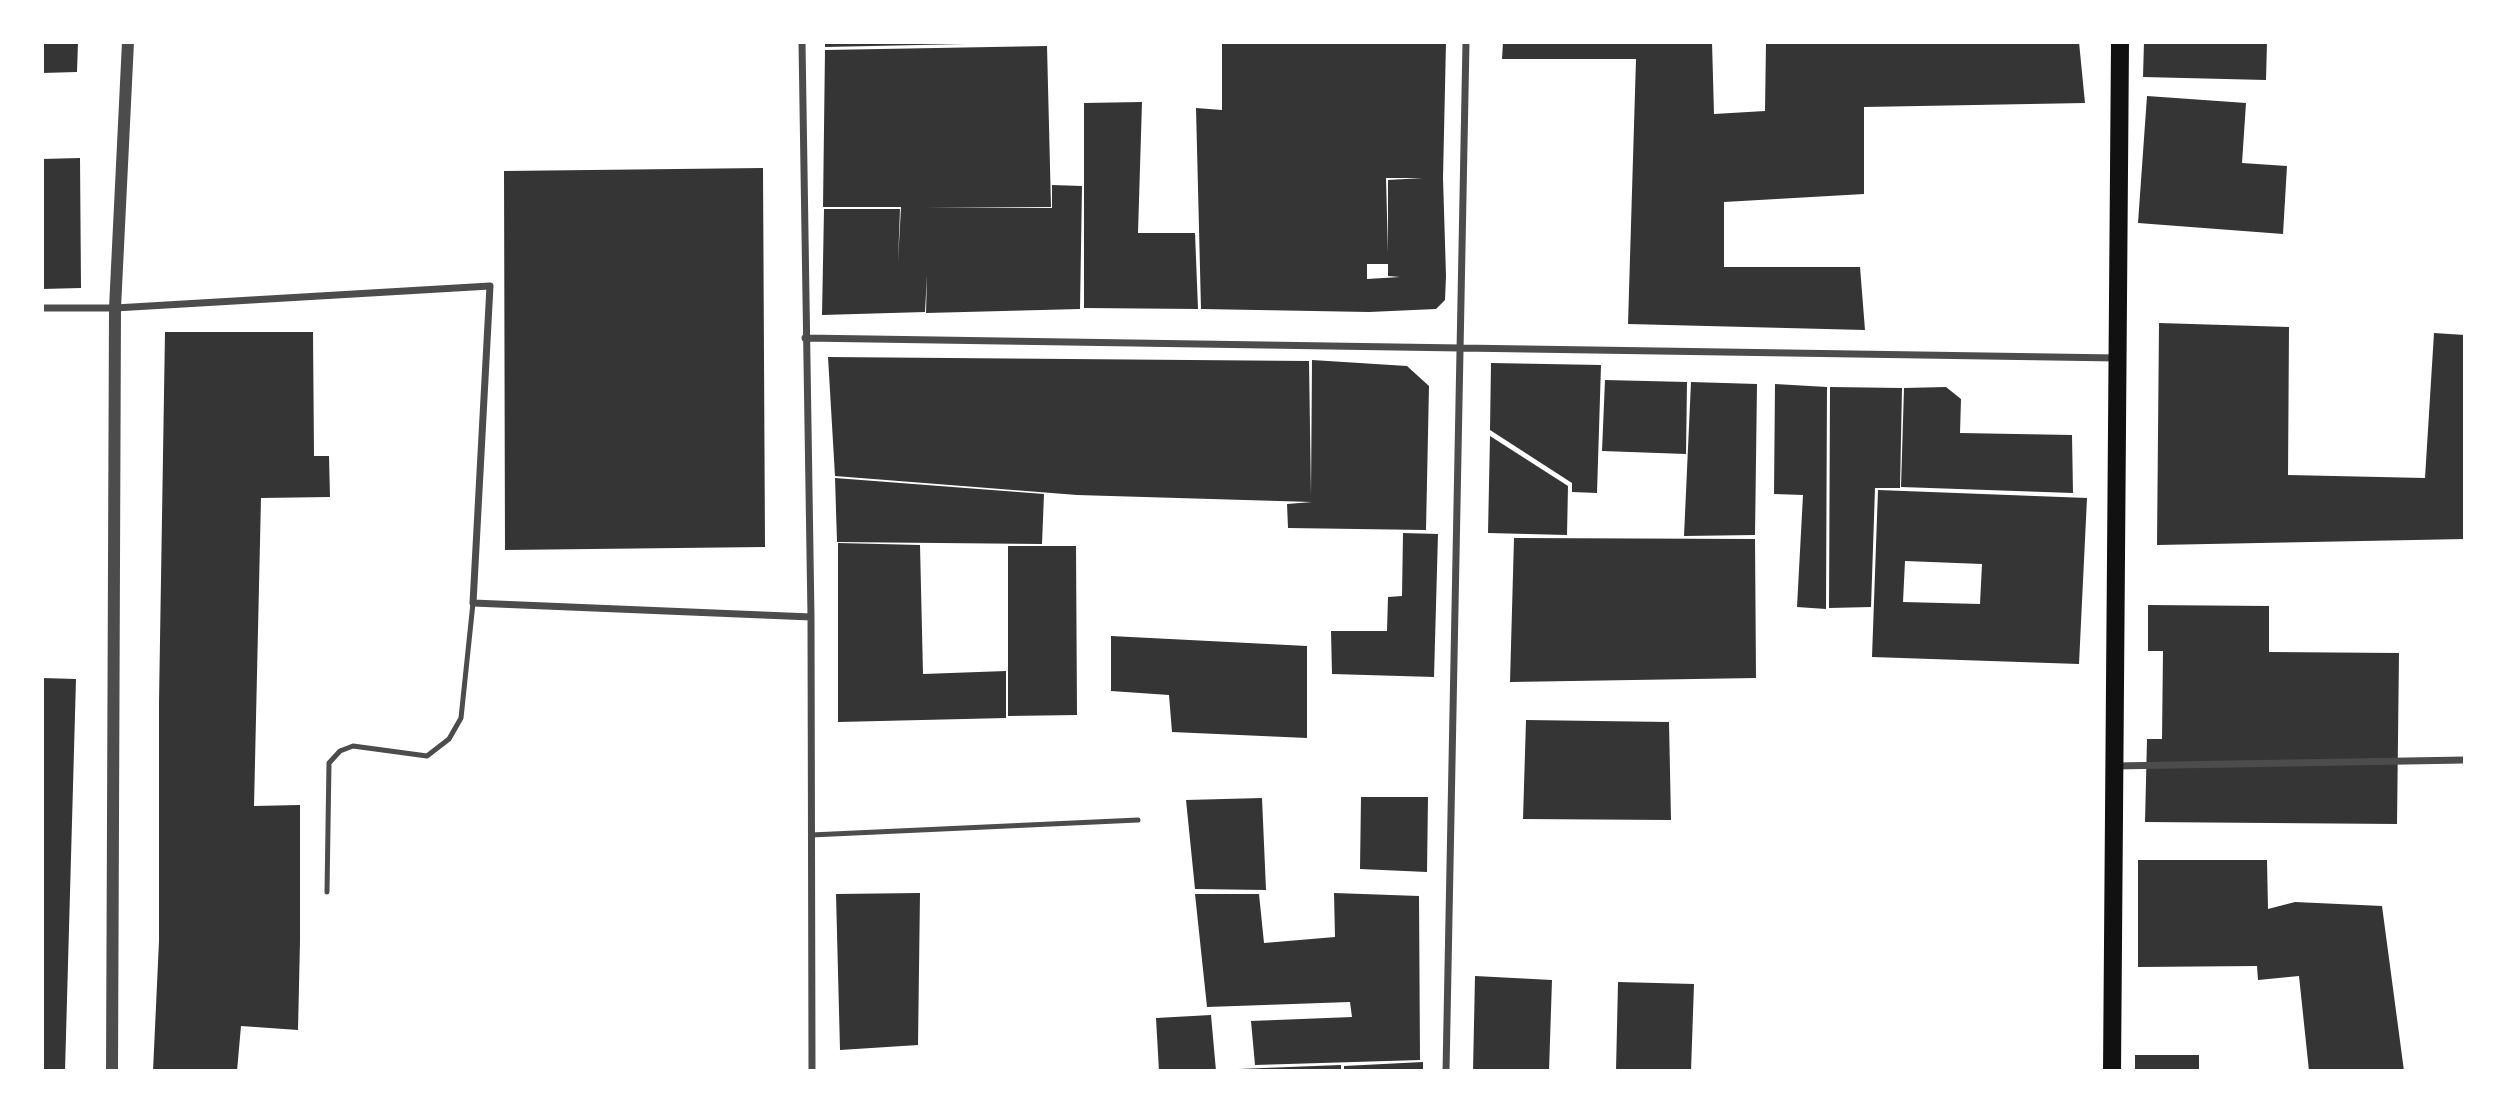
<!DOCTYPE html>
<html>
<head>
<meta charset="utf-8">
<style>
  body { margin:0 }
  #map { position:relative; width:2507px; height:1113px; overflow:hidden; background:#fff; font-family:Cabin,sans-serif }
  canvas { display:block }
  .frame { position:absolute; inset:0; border:44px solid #fff; pointer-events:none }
</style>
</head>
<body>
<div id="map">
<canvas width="2507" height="1113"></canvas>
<div class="frame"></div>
</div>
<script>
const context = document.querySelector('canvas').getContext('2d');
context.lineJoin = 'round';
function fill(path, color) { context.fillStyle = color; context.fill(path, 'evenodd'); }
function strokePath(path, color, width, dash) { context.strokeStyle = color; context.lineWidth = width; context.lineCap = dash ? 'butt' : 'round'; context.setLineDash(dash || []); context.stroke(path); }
const building = new Path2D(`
  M 42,42 L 78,42 L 77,72 L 42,73 Z
  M 825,42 L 966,42 L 966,44 L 825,47 Z
  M 1222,42 L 1446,42 L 1443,178 L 1446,276 L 1445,300 L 1436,309 L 1369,312 L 1201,309 L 1196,108 L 1222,110 ZM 1386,178 L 1423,178 L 1388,180 L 1388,253 ZM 1367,264 L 1388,264 L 1388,276 L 1400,277 L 1367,279 Z
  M 1503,42 L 1712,42 L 1714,114 L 1765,111 L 1766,42 L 2079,42 L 2085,103 L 1864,107 L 1864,194 L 1724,202 L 1724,267 L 1860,267 L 1865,330 L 1628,324 L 1636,59 L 1502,59 Z
  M 2144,42 L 2267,42 L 2266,80 L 2143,77 Z
  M 1047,46 L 1051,207 L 925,208 L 1052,208 L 1052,185 L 1082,186 L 1080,309 L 926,313 L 927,275 L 925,312 L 822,315 L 824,209 L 900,209 L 898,262 L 901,207 L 823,207 L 825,50 Z
  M 2147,96 L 2246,103 L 2242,163 L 2287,166 L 2283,234 L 2138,223 Z
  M 1142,102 L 1138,233 L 1195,233 L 1198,309 L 1084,308 L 1084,103 Z
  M 80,158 L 81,288 L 42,289 L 42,159 Z
  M 763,168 L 765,547 L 505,550 L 504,171 Z
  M 2159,323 L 2289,327 L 2288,475 L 2425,478 L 2434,333 L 2465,335 L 2465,539 L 2157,545 Z
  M 165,332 L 313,332 L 314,456 L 329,456 L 330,497 L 261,498 L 254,806 L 300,805 L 300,941 L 298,1030 L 241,1026 L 237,1071 L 153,1071 L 159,941 L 159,702 Z
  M 828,357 L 1309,361 L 1311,496 L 1312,360 L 1407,366 L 1429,386 L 1426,530 L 1288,528 L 1287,504 L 1312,502 L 1077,495 L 835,476 Z
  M 1491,363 L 1601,365 L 1597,493 L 1572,492 L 1572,483 L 1490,430 Z
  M 1605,380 L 1687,382 L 1686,454 L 1602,451 Z
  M 1691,382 L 1757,384 L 1755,535 L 1684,536 Z
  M 1775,384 L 1827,387 L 1826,609 L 1797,607 L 1803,495 L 1774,494 Z
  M 1830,387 L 1902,388 L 1900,488 L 1875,488 L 1871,607 L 1829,608 Z
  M 1946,387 L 1961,399 L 1960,433 L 2072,435 L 2073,493 L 1901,487 L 1904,388 Z
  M 1490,436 L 1568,486 L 1567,535 L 1488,533 Z
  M 835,478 L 1044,494 L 1042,544 L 837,542 Z
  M 1878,490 L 2087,498 L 2079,664 L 1872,657 ZM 1905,561 L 1982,564 L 1980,604 L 1903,602 Z
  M 1403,533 L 1438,534 L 1434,677 L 1332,674 L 1331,631 L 1387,631 L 1388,597 L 1402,596 Z
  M 1514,538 L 1755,539 L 1756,678 L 1510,682 Z
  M 838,543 L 920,545 L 923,674 L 1006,671 L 1006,718 L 838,722 Z
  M 1008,546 L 1076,546 L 1077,715 L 1008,716 Z
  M 2148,605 L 2269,606 L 2269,652 L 2399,653 L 2397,824 L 2145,822 L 2147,739 L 2162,739 L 2163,651 L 2148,651 Z
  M 1111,636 L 1307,646 L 1307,738 L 1172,732 L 1169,695 L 1111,691 Z
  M 42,678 L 76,679 L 65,1071 L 42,1071 Z
  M 1526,720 L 1669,722 L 1671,820 L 1523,819 Z
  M 1361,797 L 1428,797 L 1427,872 L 1360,869 Z
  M 1262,798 L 1266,890 L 1195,889 L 1186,800 Z
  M 2138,860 L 2267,860 L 2268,909 L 2295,902 L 2382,906 L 2404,1071 L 2309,1071 L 2299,976 L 2258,980 L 2257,966 L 2138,967 Z
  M 920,893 L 918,1045 L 840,1050 L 836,894 Z
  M 1334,893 L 1419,896 L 1420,1060 L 1255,1065 L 1251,1021 L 1352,1017 L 1350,1002 L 1207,1007 L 1195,894 L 1259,894 L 1264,943 L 1335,937 Z
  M 1475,976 L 1552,980 L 1549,1071 L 1473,1071 Z
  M 1618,982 L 1694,984 L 1691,1071 L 1616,1071 Z
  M 1211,1015 L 1216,1071 L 1159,1071 L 1156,1018 Z
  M 2135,1055 L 2199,1055 L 2199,1071 L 2135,1071 Z
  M 1423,1062 L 1423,1071 L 1344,1071 L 1344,1066 Z
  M 1341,1065 L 1341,1071 L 1239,1071 L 1238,1069 Z`);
const service = new Path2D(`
  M 811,835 L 1138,820
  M 327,892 L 329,763 L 340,751 L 353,746 L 427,756 L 449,739 L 461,718 L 473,603`);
const minor = new Path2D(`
  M 802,42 L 811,617 L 812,1071
  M 42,308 L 115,308 L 490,286 L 473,603 L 811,617
  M 805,338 L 2117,358
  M 2115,766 L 2465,760
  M 1446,1071 L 1466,42`);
const tertiary = new Path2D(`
  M 112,1071 L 115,308 L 128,42`);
const primary = new Path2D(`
  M 2112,1071 L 2120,42`);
fill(building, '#353535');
strokePath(service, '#4c4c4c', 5);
strokePath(minor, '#4c4c4c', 7);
strokePath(tertiary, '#4c4c4c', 12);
strokePath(primary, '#111', 18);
</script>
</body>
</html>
